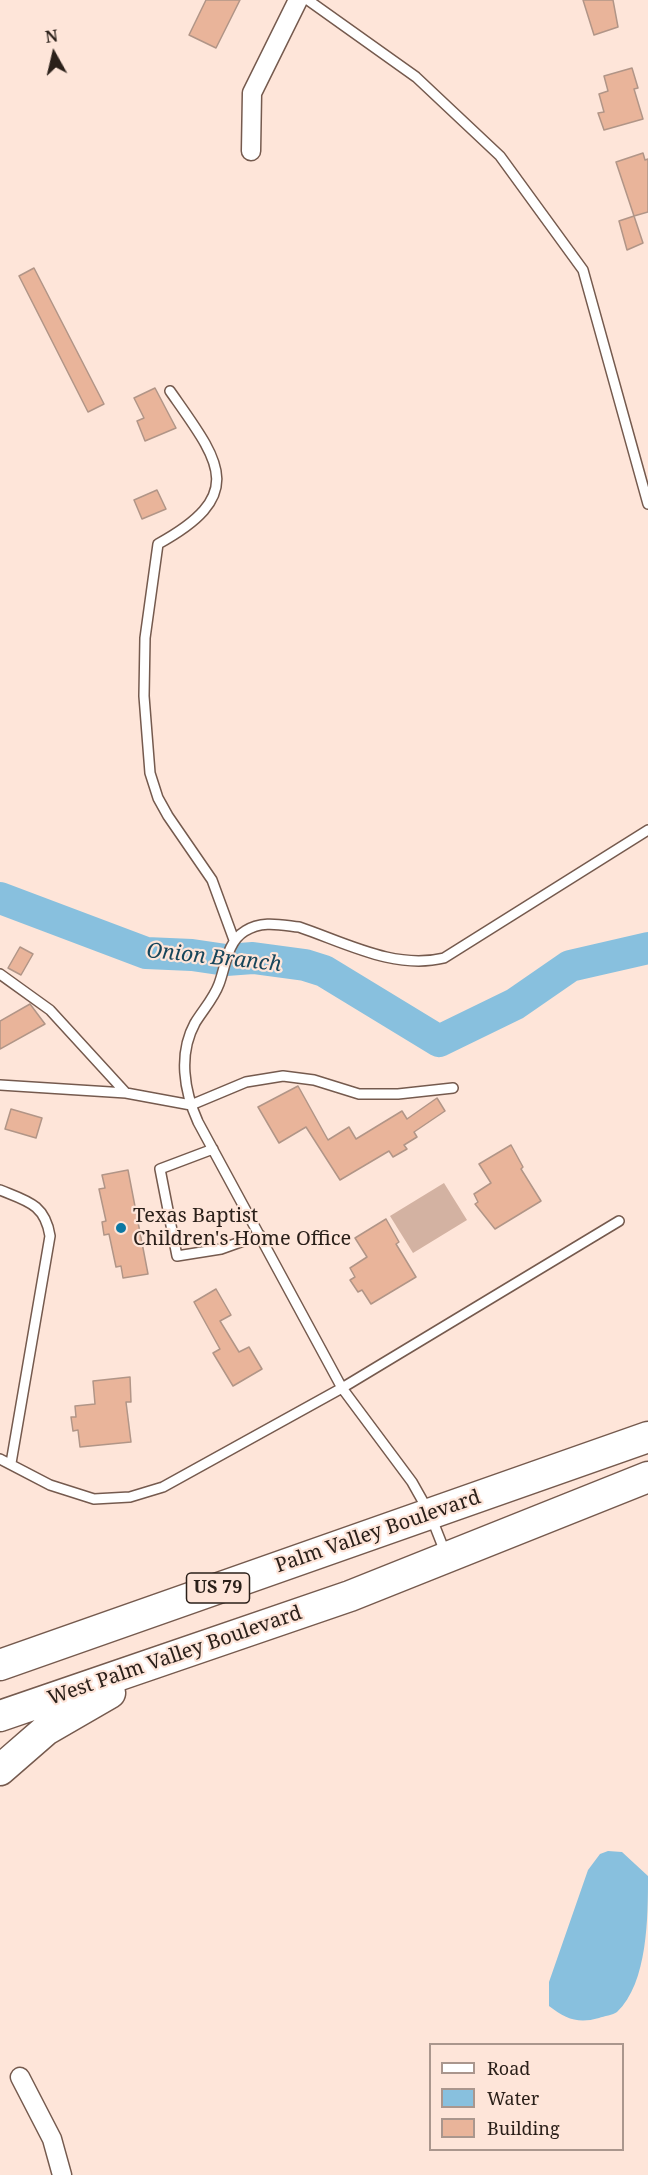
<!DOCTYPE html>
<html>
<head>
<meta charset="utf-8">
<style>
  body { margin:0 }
  #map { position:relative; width:648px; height:2175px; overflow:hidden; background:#fee5d9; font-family:"Noto Serif",serif }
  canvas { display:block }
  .legend { position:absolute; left:429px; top:2043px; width:195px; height:108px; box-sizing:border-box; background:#fee5d9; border:2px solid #aa968d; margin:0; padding:8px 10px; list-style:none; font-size:18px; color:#2b201a }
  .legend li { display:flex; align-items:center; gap:12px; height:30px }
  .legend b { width:30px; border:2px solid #aa968d }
  .north { position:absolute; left:24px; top:24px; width:60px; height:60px; -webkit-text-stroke:4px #fee5d9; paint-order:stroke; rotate:352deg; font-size:16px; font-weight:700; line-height:24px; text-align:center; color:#2b201a }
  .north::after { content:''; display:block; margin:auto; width:21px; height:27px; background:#2b201a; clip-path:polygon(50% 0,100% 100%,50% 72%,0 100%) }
</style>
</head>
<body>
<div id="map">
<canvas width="648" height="2175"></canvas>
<ul class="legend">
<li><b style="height:8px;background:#fff"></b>Road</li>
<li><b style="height:16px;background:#88c0de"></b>Water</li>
<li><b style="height:16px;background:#e9b49a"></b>Building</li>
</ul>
<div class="north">N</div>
</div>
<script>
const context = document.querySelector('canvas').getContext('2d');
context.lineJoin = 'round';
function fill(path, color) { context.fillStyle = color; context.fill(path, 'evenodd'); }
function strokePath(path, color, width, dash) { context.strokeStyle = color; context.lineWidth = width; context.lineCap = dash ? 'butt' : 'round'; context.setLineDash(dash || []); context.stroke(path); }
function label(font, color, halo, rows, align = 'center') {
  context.font = font + ' "Noto Serif",serif'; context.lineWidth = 4.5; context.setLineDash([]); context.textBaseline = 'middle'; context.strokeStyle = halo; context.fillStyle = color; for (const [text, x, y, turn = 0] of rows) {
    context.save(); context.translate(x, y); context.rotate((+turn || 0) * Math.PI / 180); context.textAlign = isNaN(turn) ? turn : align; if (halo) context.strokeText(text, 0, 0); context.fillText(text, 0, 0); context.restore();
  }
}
const green = new Path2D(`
  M 444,1183 L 467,1220 L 413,1253 L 390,1216 Z`);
const water = new Path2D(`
  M 608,1851 L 622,1852 L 648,1876 C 648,1916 648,1983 617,2012 C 613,2015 604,2016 599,2018 C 578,2024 566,2019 549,2006 L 549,1982 L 588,1870 L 600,1854 Z`);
const river = new Path2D(`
  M 0,898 L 146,953 L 192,955 L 226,960 L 253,958 L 305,965 L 324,971 L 439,1041 L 515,1004 L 570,966 L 648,948`);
const building = new Path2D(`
  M 206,0 L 240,0 L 216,48 L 189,35 Z
  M 583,0 L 613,0 L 618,27 L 594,35 Z
  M 632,68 L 638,88 L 634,89 L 643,119 L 604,130 L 598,113 L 604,112 L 599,94 L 608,91 L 604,76 Z
  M 643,153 L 645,160 L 648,159 L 648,212 L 634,216 L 616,162 Z
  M 634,216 L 643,243 L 627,250 L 619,221 Z
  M 34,268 L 104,404 L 88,412 L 19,276 Z
  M 155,388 L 176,428 L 145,441 L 137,421 L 144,418 L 134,398 Z
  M 157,490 L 166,509 L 142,519 L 134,500 Z
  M 20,947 L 33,954 L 21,975 L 8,968 Z
  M 30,1004 L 45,1024 L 0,1049 L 0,1021 Z
  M 298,1086 L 328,1140 L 349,1127 L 356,1139 L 402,1111 L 407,1119 L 437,1098 L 445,1111 L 414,1132 L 417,1137 L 404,1145 L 407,1149 L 393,1157 L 389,1151 L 340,1180 L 306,1127 L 279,1143 L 258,1107 Z
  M 11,1109 L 42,1118 L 36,1138 L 5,1129 Z
  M 511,1145 L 523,1167 L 521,1169 L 541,1201 L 495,1229 L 475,1204 L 478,1202 L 474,1194 L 491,1183 L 479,1164 Z
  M 128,1170 L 148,1274 L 123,1278 L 121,1266 L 116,1267 L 109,1234 L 104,1235 L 102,1222 L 106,1221 L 99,1189 L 105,1188 L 102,1175 Z
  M 386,1219 L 399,1242 L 396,1244 L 416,1277 L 371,1304 L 362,1290 L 358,1292 L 350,1280 L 355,1277 L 350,1268 L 367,1257 L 355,1238 Z
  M 216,1289 L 231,1315 L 220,1321 L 239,1352 L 249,1347 L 262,1369 L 233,1386 L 213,1353 L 220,1349 L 194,1302 Z
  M 130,1377 L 131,1402 L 126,1402 L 131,1442 L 80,1447 L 78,1430 L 73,1431 L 71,1417 L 76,1417 L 75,1406 L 95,1404 L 93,1381 Z`);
const service = new Path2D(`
  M 308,0 L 416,77 L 500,156 L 583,270 L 648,504
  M 170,391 C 219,461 249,494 158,544 L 145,638 L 144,696 L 150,773 L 158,798 L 168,816 L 212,880 L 234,940
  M 0,974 L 50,1010 L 126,1093
  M 0,1085 L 126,1093 L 191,1105 L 246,1082 L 283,1076 L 314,1080 L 359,1094 L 398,1094 L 453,1088
  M 213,1149 L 160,1169 L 177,1256 L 221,1249 L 260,1235
  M 0,1190 C 27,1201 45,1204 50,1236 L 11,1463
  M 0,1459 L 50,1485 L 94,1499 L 130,1497 L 163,1487 L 342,1388 L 619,1221
  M 445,1552 L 430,1514 L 412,1482 L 342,1388 L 198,1122 C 184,1091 178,1054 195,1023 C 203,1010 214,998 219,984 C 226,965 227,942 245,931 C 262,920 281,925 299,927 C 346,943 395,970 444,958 L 648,830`);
const minor = new Path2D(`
  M 251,151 L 252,93 L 298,0
  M 20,2077 L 52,2139 L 62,2175`);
const trunk = new Path2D(`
  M 0,1665 L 648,1437
  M 0,1716 L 350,1596 L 648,1477
  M 0,1770 L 46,1730 L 110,1693`);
const markers = [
  [121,1228,6,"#0c78a3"]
];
const shields = [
  [218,1588,63]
];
const shieldNames = [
  ["US 79",218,1588]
];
const poiNames = [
  ["Texas Baptist",133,1216],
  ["Children's Home Office",133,1239]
];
const streetNames = [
  ["Palm Valley Boulevard",378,1532,-19],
  ["West Palm Valley Boulevard",175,1656,-19]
];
const waterNames = [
  ["Onion Branch",214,958,6]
];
fill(green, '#d3b2a2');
fill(water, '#88c0de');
strokePath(river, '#88c0de', 32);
fill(building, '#e9b49a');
strokePath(building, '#b19587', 1.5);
strokePath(service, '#755a4e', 12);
strokePath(minor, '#755a4e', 21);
strokePath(trunk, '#755a4e', 33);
strokePath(service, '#fff', 9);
strokePath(minor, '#fff', 18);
strokePath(trunk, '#fff', 30);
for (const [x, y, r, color] of markers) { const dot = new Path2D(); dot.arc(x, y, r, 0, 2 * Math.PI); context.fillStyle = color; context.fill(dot); strokePath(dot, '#fee5d9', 2); }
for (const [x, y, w] of shields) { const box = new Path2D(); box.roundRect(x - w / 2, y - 15, w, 30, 4.5); context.fillStyle = '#fee5d9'; context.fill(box); strokePath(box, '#2b201a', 1.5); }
label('bold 18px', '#2b201a', null, shieldNames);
label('20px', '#2b201a', '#fee5d9', poiNames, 'left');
label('20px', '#2b201a', '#fee5d9', streetNames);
label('italic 21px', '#17455a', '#fee5d9', waterNames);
</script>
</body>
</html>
